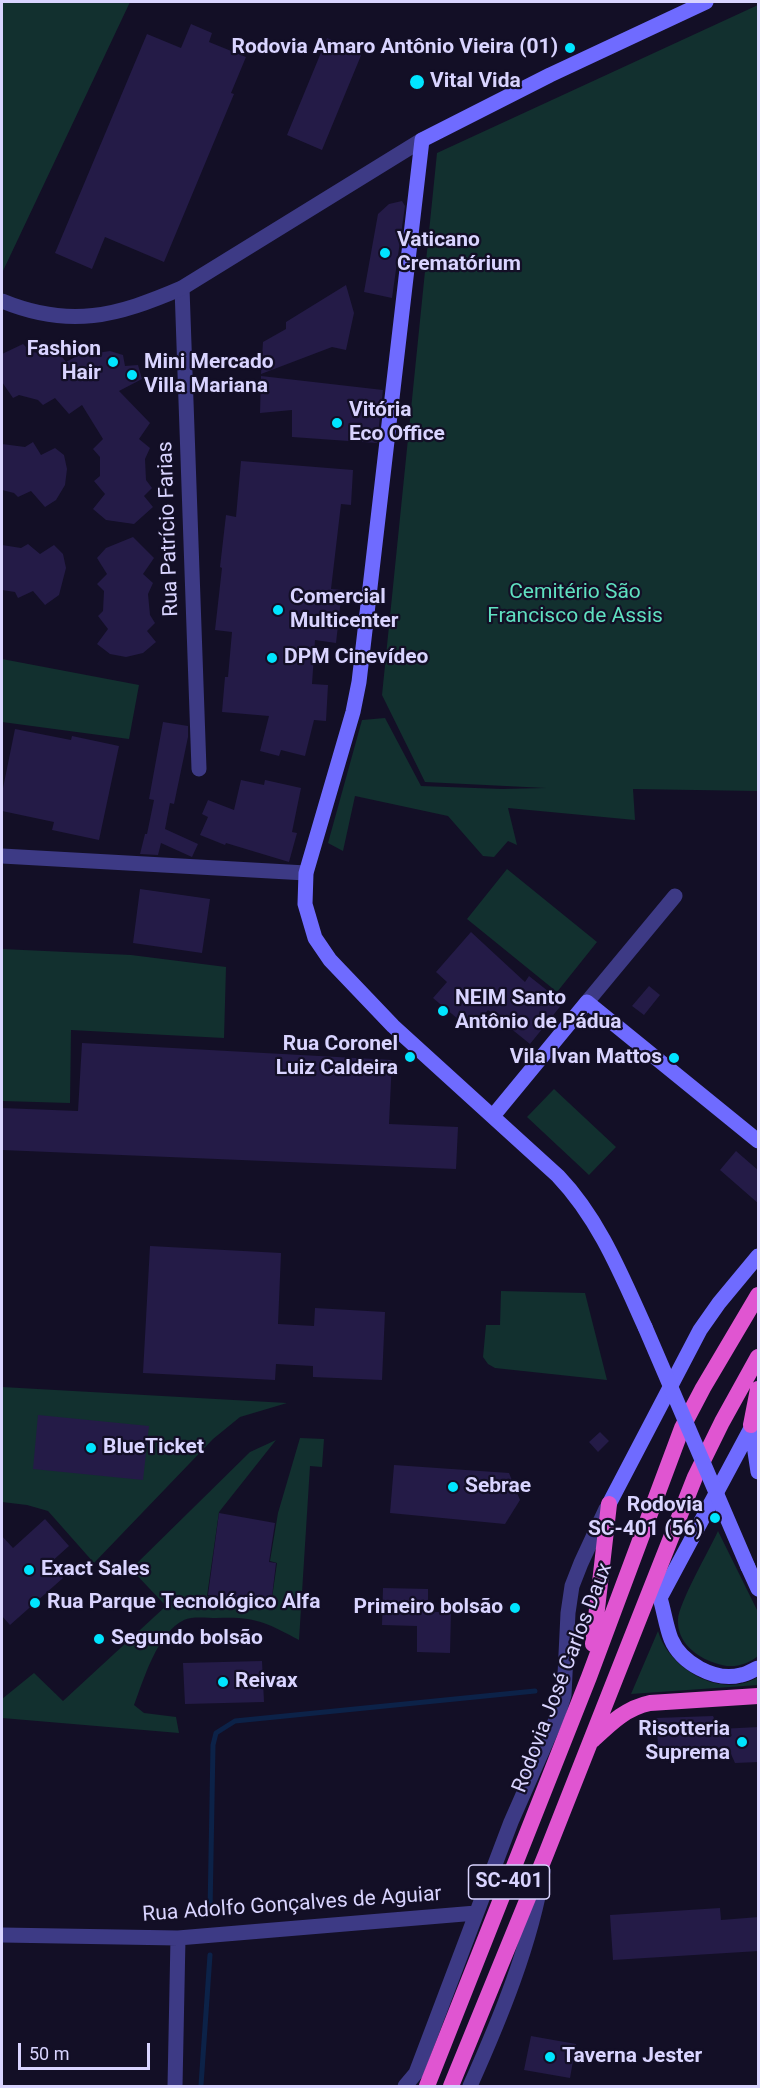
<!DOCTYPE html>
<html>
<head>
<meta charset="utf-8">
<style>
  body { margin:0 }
  #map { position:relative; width:760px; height:2088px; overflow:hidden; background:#130f26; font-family:Roboto,sans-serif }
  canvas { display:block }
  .frame { position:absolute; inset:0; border:3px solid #d9d4ff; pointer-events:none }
  .scale { position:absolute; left:18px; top:2043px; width:132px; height:27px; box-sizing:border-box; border:3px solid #d9d4ff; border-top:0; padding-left:8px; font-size:18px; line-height:21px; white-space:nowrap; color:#d9d4ff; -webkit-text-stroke:4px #130f26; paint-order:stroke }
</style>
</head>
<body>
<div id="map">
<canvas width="760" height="2088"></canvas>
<div class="frame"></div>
<div class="scale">50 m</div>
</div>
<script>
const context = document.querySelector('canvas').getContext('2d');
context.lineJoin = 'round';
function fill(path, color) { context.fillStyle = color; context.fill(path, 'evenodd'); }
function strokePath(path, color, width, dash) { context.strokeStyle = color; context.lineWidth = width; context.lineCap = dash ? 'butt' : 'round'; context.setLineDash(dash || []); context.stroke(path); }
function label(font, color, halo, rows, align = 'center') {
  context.font = font + ' Roboto,sans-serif'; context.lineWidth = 4.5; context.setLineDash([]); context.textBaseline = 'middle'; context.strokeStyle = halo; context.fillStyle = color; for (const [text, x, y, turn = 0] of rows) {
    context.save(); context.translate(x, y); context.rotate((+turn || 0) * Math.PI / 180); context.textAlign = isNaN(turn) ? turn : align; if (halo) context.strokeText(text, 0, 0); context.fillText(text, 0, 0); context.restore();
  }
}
const green = new Path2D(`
  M 2,2 L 130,2 L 2,273 Z
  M 758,5 L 758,791 L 633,789 L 635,820 L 508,808 L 517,845 L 508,841 L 494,857 L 483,856 L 448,816 L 355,796 L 343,851 L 328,843 L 362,720 L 385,718 L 421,786 L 502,789 L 546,788 L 425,782 L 382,695 L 437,153 Z
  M 2,659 L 139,685 L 129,739 L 2,722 Z
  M 507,869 L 597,942 L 557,992 L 467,919 Z
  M 2,949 L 131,955 L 226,967 L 224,1038 L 71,1030 L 70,1103 L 2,1101 Z
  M 554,1089 L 616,1147 L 589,1175 L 527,1117 Z
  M 501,1291 L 585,1293 L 607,1380 L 495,1368 L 488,1364 L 483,1357 L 486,1325 L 500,1325 Z
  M 2,1387 L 287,1403 L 240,1417 L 213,1439 L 94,1563 L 48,1511 L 27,1505 L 2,1502 Z
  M 300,1438 L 324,1439 L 322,1467 L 310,1466 L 299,1640 C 266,1622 254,1616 216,1618 C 207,1618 192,1616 184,1620 C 157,1633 144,1679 134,1705 L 144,1713 L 176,1717 L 179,1733 L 2,1718 L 2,1699 L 34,1673 L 63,1701 L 166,1606 L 131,1569 L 250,1452 L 276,1440 L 219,1512 L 207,1596 L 271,1605 L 277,1563 L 270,1561 L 278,1513 Z
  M 718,1531 L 758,1612 L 758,1656 C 746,1666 730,1669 715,1663 C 696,1657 677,1642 678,1620 C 678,1604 710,1549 718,1531 Z
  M 658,1631 C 669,1669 721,1700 758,1677 L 758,1685 L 631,1694 Z`);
const stream = new Path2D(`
  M 210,1912 L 213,1745 L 216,1733 L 235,1721 L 535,1691
  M 201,2085 L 210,1955`);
const building = new Path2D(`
  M 191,24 L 212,33 L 209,42 L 246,57 L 231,93 L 234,94 L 164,262 L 105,237 L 92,269 L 55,253 L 147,34 L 181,48 Z
  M 327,38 L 362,53 L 322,150 L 287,135 Z
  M 402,201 L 405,206 L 392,298 L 364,292 L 378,214 L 389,204 Z
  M 346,285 L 354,313 L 346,350 L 332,347 L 261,374 L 263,342 L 286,329 L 286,322 Z
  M 23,344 L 31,352 L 49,354 L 57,350 L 66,362 L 77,356 L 110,351 L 123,355 L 125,366 L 138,365 L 142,379 L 119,391 L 150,423 L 139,439 L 150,448 L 145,459 L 146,480 L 152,488 L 144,496 L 153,507 L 134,524 L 106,520 L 93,509 L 105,494 L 94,481 L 100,476 L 100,457 L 93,449 L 103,439 L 82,405 L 69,414 L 55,398 L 43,405 L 38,400 L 19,395 L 13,398 L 2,382 L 2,354 Z
  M 261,376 L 383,390 L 377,443 L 292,437 L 292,410 L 260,413 Z
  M 33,442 L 41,455 L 55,448 L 64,455 L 67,469 L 65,485 L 56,500 L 45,507 L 31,491 L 18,497 L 14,493 L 2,490 L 2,444 L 25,447 Z
  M 241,461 L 353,470 L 351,505 L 341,504 L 331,589 L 342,590 L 336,643 L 315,640 L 312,684 L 328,685 L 326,721 L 314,720 L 305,756 L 281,750 L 279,756 L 260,751 L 269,716 L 222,712 L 225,677 L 228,677 L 232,632 L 215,630 L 222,568 L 220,567 L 226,515 L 236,517 Z
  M 133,537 L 154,558 L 143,574 L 153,583 L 148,594 L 150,615 L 155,623 L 147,631 L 156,642 L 143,653 L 126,657 L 110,654 L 97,644 L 108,629 L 98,616 L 103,611 L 104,591 L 97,584 L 107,574 L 97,558 L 106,548 Z
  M 28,544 L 40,554 L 54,545 L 63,554 L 66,568 L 59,595 L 45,605 L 33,591 L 18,598 L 15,592 L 2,590 L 2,545 L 21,548 Z
  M 163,722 L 188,726 L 188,737 L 183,761 L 174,804 L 170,803 L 165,829 L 198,844 L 192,857 L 161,843 L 158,855 L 140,854 L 145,834 L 147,834 L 154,800 L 149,799 Z
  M 15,729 L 71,740 L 72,736 L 119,746 L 99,840 L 52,830 L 54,822 L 2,811 L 2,793 Z
  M 241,780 L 264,785 L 265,780 L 301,788 L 292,832 L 297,833 L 289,862 L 226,843 L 225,845 L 200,835 L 208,817 L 202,814 L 208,800 L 234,810 Z
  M 140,889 L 210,899 L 202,953 L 133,943 Z
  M 471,932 L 525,982 L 529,976 L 563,1003 L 530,1044 L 488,1010 L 471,1030 L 433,998 L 447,982 L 436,972 Z
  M 649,986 L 660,995 L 644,1015 L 632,1006 Z
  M 82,1043 L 392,1060 L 389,1124 L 458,1127 L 456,1169 L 2,1150 L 2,1108 L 78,1111 Z
  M 736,1151 L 759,1171 L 759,1204 L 720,1170 Z
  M 150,1246 L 281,1253 L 278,1324 L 314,1326 L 315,1308 L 385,1312 L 382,1380 L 313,1377 L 313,1366 L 276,1364 L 275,1380 L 143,1373 Z
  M 38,1415 L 149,1426 L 143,1480 L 33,1469 Z
  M 600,1432 L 609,1441 L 598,1452 L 589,1442 Z
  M 394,1465 L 509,1473 L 520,1500 L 505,1524 L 390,1513 Z
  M 219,1513 L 275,1523 L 269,1562 L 276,1563 L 271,1605 L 208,1595 Z
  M 45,1519 L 69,1546 L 50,1563 L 63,1578 L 10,1625 L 2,1616 L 2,1536 L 13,1548 Z
  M 383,1588 L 428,1589 L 428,1612 L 451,1612 L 450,1653 L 417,1652 L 417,1626 L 382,1625 Z
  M 262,1661 L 264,1702 L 185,1704 L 183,1663 Z
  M 713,1716 L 719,1729 L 759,1727 L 759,1762 L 735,1763 L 731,1754 L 659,1758 L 656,1718 Z
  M 720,1908 L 721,1920 L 759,1917 L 759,1951 L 613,1960 L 610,1915 Z
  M 531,2036 L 576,2044 L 570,2078 L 524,2070 Z`);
const minor = new Path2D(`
  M 182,288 L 199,769
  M 2,856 L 306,873
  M 587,1002 L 675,896
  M 2,1935 L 178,1938 L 476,1913
  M 175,2086 L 178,1938
  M 405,2086 L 416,2073 L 511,1822 L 558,1715 L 564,1695 L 568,1613 L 572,1586 L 581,1563 L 606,1509
  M 470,2086 C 500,2019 531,1944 543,1871`);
const tertiary = new Path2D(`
  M 2,301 C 70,329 117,316 182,288 L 422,140`);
const secondary = new Path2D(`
  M 493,1116 L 587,1002 L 758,1141
  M 645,1327 C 621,1274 599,1219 558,1176 L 393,1026 L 330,960 L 315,938 L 305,904 L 306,873 L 353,712 L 359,682 L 422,140 L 550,75 L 706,2
  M 758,1415 L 660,1598 C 664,1611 666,1626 671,1639 C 681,1663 715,1682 741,1675 C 747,1674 753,1670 758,1668
  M 751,1425 L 758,1472
  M 609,1504 L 700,1330 L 719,1303 L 758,1256
  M 748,1567 L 758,1589`);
const trunk = new Path2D(`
  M 751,1425 L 758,1389
  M 593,1644 L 609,1504
  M 593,1740 C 611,1723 626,1708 650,1703 L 758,1696
  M 427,2086 L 589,1677 L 682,1428 L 703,1388 L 758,1295
  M 451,2086 L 546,1854 L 695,1477 L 722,1422 L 758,1357`);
const secondaryBridge = new Path2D(`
  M 645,1327 L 748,1567`);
const markers = [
  [570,48,6,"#00e5ff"],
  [417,82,8,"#00e5ff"],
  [385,253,6,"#00e5ff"],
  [113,362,6,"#00e5ff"],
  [132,375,6,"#00e5ff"],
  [337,423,6,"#00e5ff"],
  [278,610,6,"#00e5ff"],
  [272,658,6,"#00e5ff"],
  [443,1011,6,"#00e5ff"],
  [410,1057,6,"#00e5ff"],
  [674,1058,6,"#00e5ff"],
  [91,1448,6,"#00e5ff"],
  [453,1487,6,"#00e5ff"],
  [715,1518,6,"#00e5ff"],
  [29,1570,6,"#00e5ff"],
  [35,1603,6,"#00e5ff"],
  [515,1608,6,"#00e5ff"],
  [99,1639,6,"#00e5ff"],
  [223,1682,6,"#00e5ff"],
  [742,1742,6,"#00e5ff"],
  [550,2057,6,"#00e5ff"]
];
const shields = [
  [509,1882,81]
];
const shieldNames = [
  ["SC-401",509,1882]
];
const poiNames = [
  ["Rodovia Amaro Antônio Vieira (01)",558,48,"right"],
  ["Vital Vida",430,82],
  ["Vaticano",397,241],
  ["Crematórium",397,265],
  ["Fashion",101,350,"right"],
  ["Hair",101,374,"right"],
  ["Mini Mercado",144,363],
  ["Villa Mariana",144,387],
  ["Vitória",349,411],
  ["Eco Office",349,435],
  ["Comercial",290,598],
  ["Multicenter",290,622],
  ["DPM Cinevídeo",284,658],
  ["NEIM Santo",455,999],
  ["Antônio de Pádua",455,1023],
  ["Rua Coronel",398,1045,"right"],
  ["Luiz Caldeira",398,1069,"right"],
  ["Vila Ivan Mattos",662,1058,"right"],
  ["BlueTicket",103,1448],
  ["Sebrae",465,1487],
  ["Rodovia",703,1506,"right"],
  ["SC-401 (56)",703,1530,"right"],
  ["Exact Sales",41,1570],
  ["Rua Parque Tecnológico Alfa",47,1603],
  ["Primeiro bolsão",503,1608,"right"],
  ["Segundo bolsão",111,1639],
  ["Reivax",235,1682],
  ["Risotteria",730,1730,"right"],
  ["Suprema",730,1754,"right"],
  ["Taverna Jester",562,2057]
];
const streetNames = [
  ["Rua Patrício Farias",169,529,-92],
  ["Rodovia José Carlos Daux",563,1678,-69],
  ["Rua Adolfo Gonçalves de Aguiar",292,1905,-4]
];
const parkNames = [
  ["Cemitério São",575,593],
  ["Francisco de Assis",575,617]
];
fill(green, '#12302f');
strokePath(stream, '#0c2248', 5);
fill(building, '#241b47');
strokePath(minor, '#3d3a85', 15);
strokePath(tertiary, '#3d3a85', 15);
strokePath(secondary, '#6f6bff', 15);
strokePath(trunk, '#e055d1', 16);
strokePath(secondaryBridge, '#6f6bff', 15);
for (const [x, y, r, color] of markers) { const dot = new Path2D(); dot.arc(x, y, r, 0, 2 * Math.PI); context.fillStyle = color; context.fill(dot); strokePath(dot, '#130f26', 2); }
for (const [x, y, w] of shields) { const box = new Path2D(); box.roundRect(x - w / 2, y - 17, w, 34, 4.5); context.fillStyle = '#130f26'; context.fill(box); strokePath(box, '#d9d4ff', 1.5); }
label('bold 20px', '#d9d4ff', null, shieldNames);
label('bold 21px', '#d9d4ff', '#130f26', poiNames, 'left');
label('21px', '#d9d4ff', '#130f26', streetNames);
label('21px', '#5fe0c0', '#130f26', parkNames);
</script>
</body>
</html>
